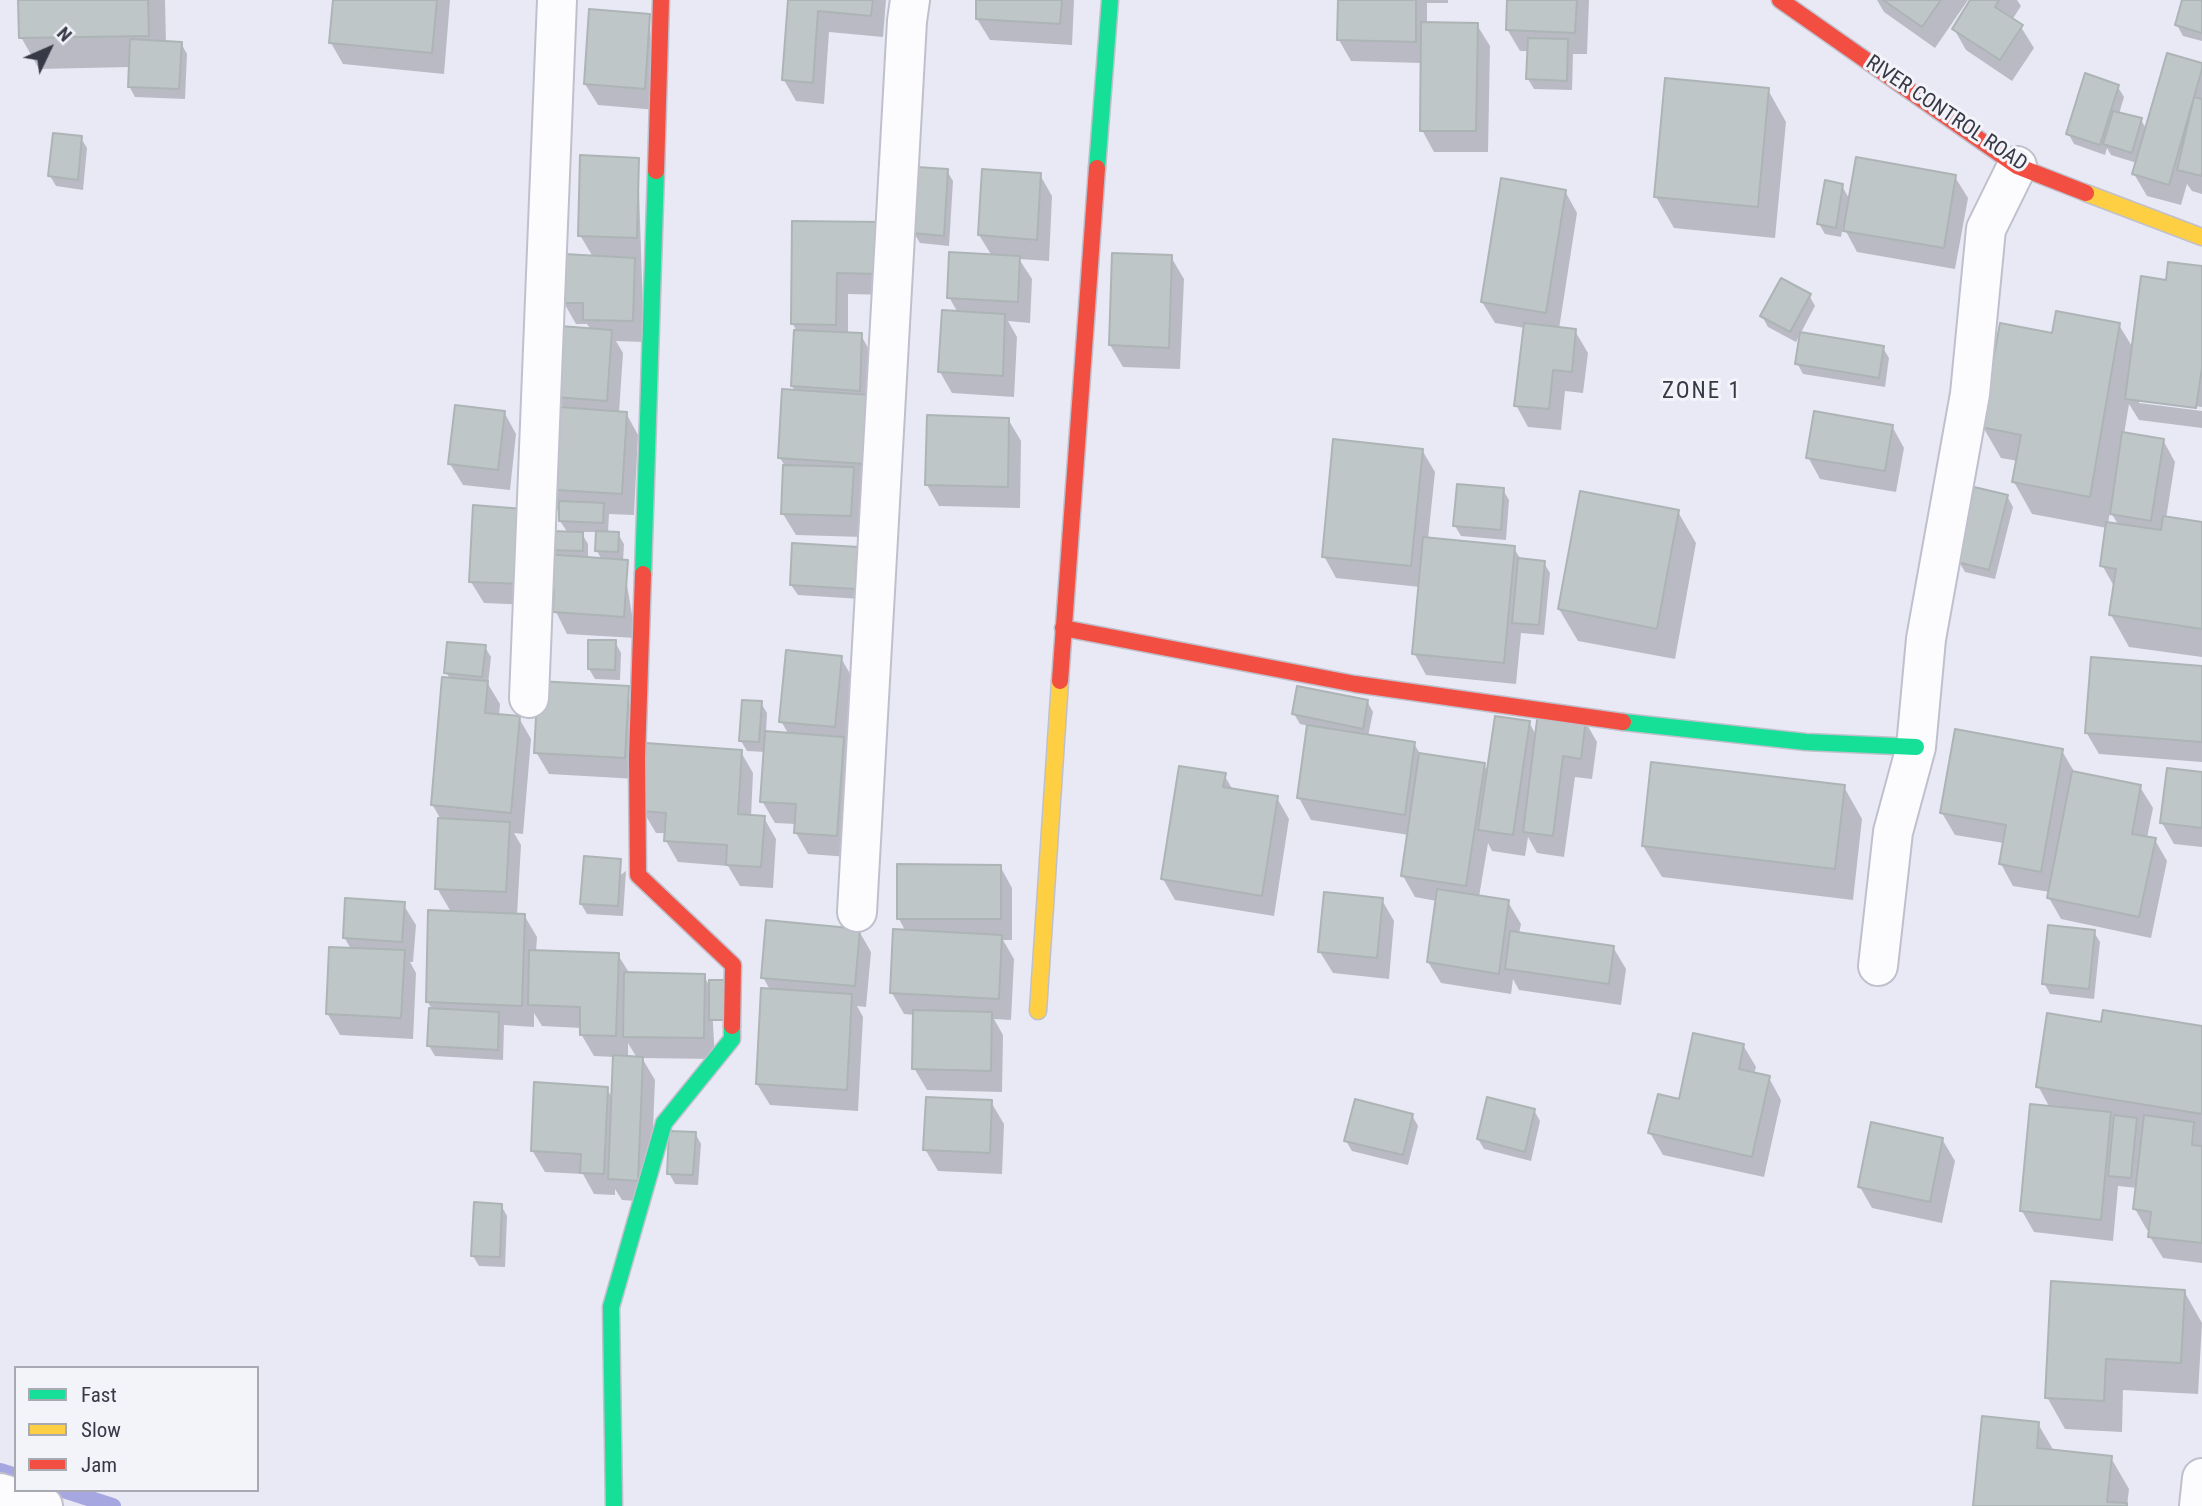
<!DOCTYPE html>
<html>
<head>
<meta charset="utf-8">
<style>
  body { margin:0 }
  #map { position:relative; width:2202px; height:1506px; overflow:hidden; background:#e8e9f5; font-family:"Roboto Condensed",sans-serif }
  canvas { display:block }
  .legend { position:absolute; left:14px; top:1366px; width:245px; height:126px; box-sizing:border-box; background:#f3f3fa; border:2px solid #a8a9b2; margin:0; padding:9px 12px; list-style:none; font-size:21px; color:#383947 }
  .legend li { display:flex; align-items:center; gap:14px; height:35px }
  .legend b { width:35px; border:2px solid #a8a9b2 }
  .north { position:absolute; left:14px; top:14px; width:70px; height:70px; -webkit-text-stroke:5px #f3f3fa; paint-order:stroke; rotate:46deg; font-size:19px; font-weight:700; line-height:28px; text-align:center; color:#383947 }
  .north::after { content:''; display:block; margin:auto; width:24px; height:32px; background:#383947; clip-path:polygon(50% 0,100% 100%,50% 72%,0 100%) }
</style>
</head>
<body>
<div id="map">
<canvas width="2202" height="1506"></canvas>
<ul class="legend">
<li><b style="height:9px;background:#16e098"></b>Fast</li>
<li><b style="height:9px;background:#ffcf43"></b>Slow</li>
<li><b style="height:9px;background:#f24e42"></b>Jam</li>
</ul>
<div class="north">N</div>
</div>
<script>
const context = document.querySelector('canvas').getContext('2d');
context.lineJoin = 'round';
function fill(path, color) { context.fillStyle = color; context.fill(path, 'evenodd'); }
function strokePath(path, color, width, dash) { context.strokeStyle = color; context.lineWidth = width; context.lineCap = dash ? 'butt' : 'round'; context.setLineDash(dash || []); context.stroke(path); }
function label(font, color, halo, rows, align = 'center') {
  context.font = font + ' "Roboto Condensed",sans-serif'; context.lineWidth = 6; context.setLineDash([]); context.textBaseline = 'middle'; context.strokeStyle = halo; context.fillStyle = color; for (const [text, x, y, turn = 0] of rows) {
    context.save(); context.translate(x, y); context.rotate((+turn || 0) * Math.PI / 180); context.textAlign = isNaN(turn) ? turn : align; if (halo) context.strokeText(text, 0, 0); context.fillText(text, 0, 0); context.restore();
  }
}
const shadow = new Path2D(`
  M 20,0 L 165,0 L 166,43 L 181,43 L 187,54 L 185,99 L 135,97 L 129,86 L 130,67 L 39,69 L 21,37 Z
  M 334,0 L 450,0 L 444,74 L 343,64 L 331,43 Z
  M 790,0 L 886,0 L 883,37 L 829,32 L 824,104 L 796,101 L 784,80 Z
  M 978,0 L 1074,0 L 1072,45 L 990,40 L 977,19 Z
  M 1339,0 L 1448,0 L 1448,3 L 1427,3 L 1427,24 L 1477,25 L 1490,46 L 1488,152 L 1434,152 L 1422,130 L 1422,63 L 1351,61 L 1339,40 Z
  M 1509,0 L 1589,0 L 1587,54 L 1573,54 L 1572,90 L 1534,89 L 1528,79 L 1529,51 L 1520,51 L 1507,29 Z
  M 1877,0 L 1968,0 L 1935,48 L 1884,12 Z
  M 1972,0 L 2017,0 L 2021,6 L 2012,20 L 2021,27 L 2034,48 L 2012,81 L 1966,50 L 1954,29 Z
  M 2184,0 L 2202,0 L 2202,41 L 2183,36 L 2177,25 Z
  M 649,16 L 657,110 L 598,105 L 585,84 Z
  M 2202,65 L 2202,194 L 2192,191 L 2187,184 L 2181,205 L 2147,196 L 2134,174 L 2137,163 L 2111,155 L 2107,148 L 2105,155 L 2074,144 L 2068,133 L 2118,87 L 2124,97 L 2119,114 L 2141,120 L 2147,130 Z
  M 1768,90 L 1786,122 L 1775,238 L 1674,228 L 1656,197 Z
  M 81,138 L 87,148 L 83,190 L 56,186 L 50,176 Z
  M 638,159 L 644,342 L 616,341 L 623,353 L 619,413 L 626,413 L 638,435 L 634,515 L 609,514 L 608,533 L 618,534 L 624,544 L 623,561 L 636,638 L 567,634 L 544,588 L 550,550 L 568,533 L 560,521 L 561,511 L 555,510 L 548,408 L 564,409 L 557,396 L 591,330 L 587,324 L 576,324 L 564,303 L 593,257 L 580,235 ZM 581,532 L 597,532 L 597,551 L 602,560 L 588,559 L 588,544 Z
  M 947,171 L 953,181 L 949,246 L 920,243 L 914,233 Z
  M 1040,175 L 1052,196 L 1049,261 L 1019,259 L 1032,279 L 1030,323 L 1008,321 L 1017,337 L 1014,397 L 952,393 L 940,372 L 958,313 L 949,297 L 992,256 L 979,235 Z
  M 1955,177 L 1968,198 L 1955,269 L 1857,252 L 1843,226 L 1841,237 L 1825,234 L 1819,224 L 1842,186 L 1850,200 Z
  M 1565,191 L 1577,213 L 1559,329 L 1575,331 L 1588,353 L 1583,393 L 1565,391 L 1561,430 L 1528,427 L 1516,405 L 1525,328 L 1495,323 L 1482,302 Z
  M 879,224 L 891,295 L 848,294 L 848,334 L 861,335 L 873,357 L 878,485 L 861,484 L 865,491 L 863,537 L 796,535 L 783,514 L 785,466 L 780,458 L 796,392 L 792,386 L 797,332 L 793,324 Z
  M 1171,257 L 1184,279 L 1180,369 L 1123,367 L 1110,345 Z
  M 2202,268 L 2202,407 L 2139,399 L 2139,403 L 2202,411 L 2202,428 L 2139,420 L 2129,404 L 2124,434 L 2163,440 L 2175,462 L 2166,519 L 2202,524 L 2202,657 L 2129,647 L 2111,615 L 2115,588 L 2102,565 L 2107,528 L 2032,514 L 2014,482 L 2018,461 L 2001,458 L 1983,427 L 2054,335 L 2119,325 L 2133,348 L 2168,282 ZM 2110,511 L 2119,526 L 2108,524 Z
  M 1809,295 L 1815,306 L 1796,342 L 1768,327 L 1762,316 Z
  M 1883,348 L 1889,358 L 1885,387 L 1803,374 L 1797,363 Z
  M 504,412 L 516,434 L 510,490 L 463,485 L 450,464 Z
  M 1008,419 L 1021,441 L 1020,508 L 939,506 L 927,485 Z
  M 1892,426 L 1904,448 L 1896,492 L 1820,479 L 1808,457 Z
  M 1422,450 L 1435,472 L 1428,539 L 1514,548 L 1521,560 L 1544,563 L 1550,573 L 1544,635 L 1521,633 L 1516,684 L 1426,675 L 1414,653 L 1420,587 L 1336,578 L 1324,556 Z
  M 1503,490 L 1509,500 L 1506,540 L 1461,536 L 1455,526 Z
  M 2007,496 L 2013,507 L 1995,579 L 1965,572 L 1959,562 Z
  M 475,507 L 532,605 L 484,603 L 471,582 Z
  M 1678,512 L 1696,543 L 1675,659 L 1578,641 L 1559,609 Z
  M 858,549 L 861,599 L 798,595 L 791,585 Z
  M 615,642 L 621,653 L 620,680 L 595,679 L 589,669 Z
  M 485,647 L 491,657 L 488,684 L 500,704 L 499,716 L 519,718 L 531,739 L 523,834 L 514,833 L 521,845 L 517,915 L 524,915 L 537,937 L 536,952 L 618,955 L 630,974 L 704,976 L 711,989 L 715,1059 L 642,1058 L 655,1080 L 650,1202 L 622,1200 L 615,1189 L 615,1195 L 594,1194 L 583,1174 L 545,1172 L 532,1150 L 606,1088 L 613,1099 L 614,1057 L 594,1056 L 581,1034 L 581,1028 L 542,1026 L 534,1013 L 534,1027 L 504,1025 L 503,1060 L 435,1056 L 429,1046 L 432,1009 L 427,1001 L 451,912 L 437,888 L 440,818 L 432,804 L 450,679 L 446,672 ZM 628,1043 L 637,1058 L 628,1058 Z
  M 841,658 L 853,679 L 849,857 L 808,854 L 796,833 L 796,824 L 775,823 L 762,801 L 765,752 L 747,751 L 741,741 L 761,703 L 767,713 L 766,733 L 789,735 L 781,721 Z
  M 2202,667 L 2202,762 L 2099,754 L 2086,732 Z
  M 628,688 L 637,779 L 549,774 L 536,752 Z
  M 1367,701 L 1373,712 L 1368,737 L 1414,744 L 1421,755 L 1484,765 L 1488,772 L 1529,722 L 1537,737 L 1585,721 L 1597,742 L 1592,779 L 1575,777 L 1564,857 L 1537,853 L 1528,837 L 1525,856 L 1492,851 L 1488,843 L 1479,897 L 1508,902 L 1521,924 L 1519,934 L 1613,947 L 1626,969 L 1621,1005 L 1519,990 L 1513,979 L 1511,994 L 1441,983 L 1428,962 L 1437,901 L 1415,897 L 1403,876 L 1409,835 L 1311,820 L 1299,798 L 1309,726 L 1300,724 L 1294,714 Z
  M 2062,751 L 2075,773 L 2140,787 L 2153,808 L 2147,838 L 2155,840 L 2167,861 L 2151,938 L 2061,919 L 2049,898 L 2050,892 L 2013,886 L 2001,864 L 2004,843 L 1955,835 L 1942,813 Z
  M 741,752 L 753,773 L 751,817 L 764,818 L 776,839 L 773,888 L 740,886 L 728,866 L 678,862 L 666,841 L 667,833 L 656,833 L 643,811 Z
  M 2202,773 L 2202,847 L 2174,844 L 2162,823 Z
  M 1224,775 L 1233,790 L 1277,798 L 1289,819 L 1274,916 L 1175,900 L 1163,879 Z
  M 1844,787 L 1862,819 L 1853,900 L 1662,877 L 1643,846 Z
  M 1000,866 L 1012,888 L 1012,940 L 1003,940 L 1014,959 L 1011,1020 L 994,1019 L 1003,1035 L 1002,1092 L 927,1090 L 914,1068 L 915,1015 L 904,1014 L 892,993 L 906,932 L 899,919 Z
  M 626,871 L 623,916 L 587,914 L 581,904 Z
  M 1382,900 L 1394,921 L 1389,979 L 1333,973 L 1320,952 Z
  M 403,904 L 416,925 L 413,962 L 410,962 L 416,973 L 413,1039 L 340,1035 L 327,1013 L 351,949 L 344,937 Z
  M 859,931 L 871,952 L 866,1007 L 857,1006 L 863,1017 L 858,1111 L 770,1105 L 757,1084 L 770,990 L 763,977 Z
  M 2094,932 L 2100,942 L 2094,999 L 2050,994 L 2044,983 Z
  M 2102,1024 L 2202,1028 L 2202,1263 L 2163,1258 L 2150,1237 L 2151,1231 L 2147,1230 L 2135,1209 L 2137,1188 L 2118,1186 L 2113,1241 L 2034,1232 L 2022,1211 L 2050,1108 L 2038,1086 Z
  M 1743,1045 L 1756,1067 L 1754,1074 L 1769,1078 L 1781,1100 L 1764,1177 L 1663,1155 L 1650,1133 Z
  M 991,1102 L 1004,1124 L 1002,1174 L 938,1171 L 925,1149 Z
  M 1534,1110 L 1540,1121 L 1531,1161 L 1484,1149 L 1478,1139 Z
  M 1412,1115 L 1418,1126 L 1408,1165 L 1352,1151 L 1346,1141 Z
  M 695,1133 L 701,1144 L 698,1185 L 675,1184 L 669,1173 Z
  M 1942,1139 L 1955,1161 L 1942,1223 L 1872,1208 L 1860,1187 Z
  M 501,1205 L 507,1216 L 505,1267 L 479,1266 L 473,1256 Z
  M 2184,1291 L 2202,1323 L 2198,1394 L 2123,1390 L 2122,1432 L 2065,1429 L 2047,1397 Z
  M 2038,1424 L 2054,1451 L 2111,1458 L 2129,1489 L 2127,1506 L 1975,1506 Z`);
const stream = new Path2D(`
  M 0,1471 L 16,1476
  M 63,1490 L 113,1506`);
const building = new Path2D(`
  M 18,0 L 148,0 L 149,36 L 19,38 Z
  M 333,0 L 437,0 L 432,53 L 329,43 Z
  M 788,0 L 873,0 L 871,16 L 818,11 L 813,83 L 782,80 Z
  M 976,0 L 1062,0 L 1060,24 L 976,19 Z
  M 1338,0 L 1416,0 L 1416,42 L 1337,40 Z
  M 1507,0 L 1577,0 L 1575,33 L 1506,30 Z
  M 1883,0 L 1941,0 L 1922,27 Z
  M 1970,0 L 1999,0 L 1995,7 L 2023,25 L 2000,60 L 1952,29 Z
  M 2182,0 L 2202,0 L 2202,33 L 2175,25 Z
  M 589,9 L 650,14 L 645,89 L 584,84 Z
  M 1421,22 L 1478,23 L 1476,131 L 1420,131 Z
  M 1528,38 L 1568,39 L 1567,81 L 1526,79 Z
  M 130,39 L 182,42 L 179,89 L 128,87 Z
  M 2167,53 L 2202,63 L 2202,69 L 2169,185 L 2132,174 Z
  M 2085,73 L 2119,85 L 2100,145 L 2066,134 Z
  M 1665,78 L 1769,88 L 1758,207 L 1654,197 Z
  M 2194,97 L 2202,99 L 2202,176 L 2177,170 Z
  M 2113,111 L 2142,118 L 2132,153 L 2103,144 Z
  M 53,133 L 82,136 L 78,180 L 48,176 Z
  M 580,155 L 639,158 L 637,238 L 578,236 Z
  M 1856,157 L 1956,175 L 1944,248 L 1843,231 Z
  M 917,167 L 948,169 L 944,236 L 912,233 Z
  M 982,169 L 1041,173 L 1037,240 L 978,235 Z
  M 1501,178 L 1566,190 L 1546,313 L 1481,302 Z
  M 1825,180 L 1843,184 L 1836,228 L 1817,224 Z
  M 792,221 L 880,222 L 880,274 L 837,273 L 836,325 L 791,324 Z
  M 949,252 L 1020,256 L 1018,302 L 947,298 Z
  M 1112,253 L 1172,255 L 1169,348 L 1109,345 Z
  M 564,254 L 635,258 L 633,321 L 583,320 L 583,303 L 562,303 Z
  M 2168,262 L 2202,266 L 2202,368 L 2196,408 L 2125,399 L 2141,276 L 2166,280 Z
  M 1781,278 L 1811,294 L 1790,332 L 1760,316 Z
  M 942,310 L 1005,314 L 1003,376 L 938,372 Z
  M 2056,311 L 2120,323 L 2090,497 L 2012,482 L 2021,435 L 1981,427 L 2000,323 L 2052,333 Z
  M 1524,323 L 1576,329 L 1572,372 L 1553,370 L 1549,409 L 1514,406 Z
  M 560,326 L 612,330 L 607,401 L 555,397 Z
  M 794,330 L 862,333 L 860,391 L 791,386 Z
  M 1800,332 L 1884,346 L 1879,378 L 1795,364 Z
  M 782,389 L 871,395 L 866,464 L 778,458 Z
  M 455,405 L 505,411 L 498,470 L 448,464 Z
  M 546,406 L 627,412 L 622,494 L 541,489 Z
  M 1814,411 L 1893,425 L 1885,471 L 1806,458 Z
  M 927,415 L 1009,418 L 1008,487 L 925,485 Z
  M 2122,432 L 2164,439 L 2151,521 L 2110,514 Z
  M 1333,439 L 1423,449 L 1411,566 L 1322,557 Z
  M 783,465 L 854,467 L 851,516 L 781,514 Z
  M 1457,484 L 1504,488 L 1501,530 L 1453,526 Z
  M 1974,487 L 2008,495 L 1989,570 L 1957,562 Z
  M 1580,491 L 1679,510 L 1657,629 L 1558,609 Z
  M 559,501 L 604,503 L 603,523 L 559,521 Z
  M 473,505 L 524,509 L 521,584 L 469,582 Z
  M 2163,516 L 2202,522 L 2202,629 L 2109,615 L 2116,569 L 2100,566 L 2106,522 L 2161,530 Z
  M 548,531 L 583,532 L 583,551 L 548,550 Z
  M 596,531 L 619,532 L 618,552 L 595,551 Z
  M 1423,537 L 1515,546 L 1504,663 L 1412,654 Z
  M 792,543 L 859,547 L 856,589 L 790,585 Z
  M 545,554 L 628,560 L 624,617 L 553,612 L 554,589 L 542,588 Z
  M 1518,558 L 1545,561 L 1539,625 L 1512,623 Z
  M 588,640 L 616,640 L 615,670 L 588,669 Z
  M 447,642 L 486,645 L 482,677 L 444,673 Z
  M 786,650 L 842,656 L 835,727 L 779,722 Z
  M 2091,657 L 2202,666 L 2202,742 L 2085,733 Z
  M 442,677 L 488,681 L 485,713 L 520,716 L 511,813 L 431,805 Z
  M 538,681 L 629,686 L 625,758 L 534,753 Z
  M 1297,686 L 1368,700 L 1363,729 L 1292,714 Z
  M 742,700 L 762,701 L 759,742 L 739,741 Z
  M 1538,712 L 1586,719 L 1581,759 L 1563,756 L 1553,836 L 1523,832 Z
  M 1495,716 L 1530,721 L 1513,835 L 1478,830 Z
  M 1307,725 L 1415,742 L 1405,815 L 1297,798 Z
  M 1955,729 L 2063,749 L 2041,872 L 1999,864 L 2006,825 L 1940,813 Z
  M 765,731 L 844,737 L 837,836 L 794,833 L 796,804 L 760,802 Z
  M 646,743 L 742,750 L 738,814 L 765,816 L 761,867 L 726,865 L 727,845 L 664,841 L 666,813 L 642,811 Z
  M 1419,753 L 1485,763 L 1466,886 L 1401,876 Z
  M 1651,762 L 1845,785 L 1835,869 L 1642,846 Z
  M 1179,766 L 1226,773 L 1223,787 L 1278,796 L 1262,896 L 1161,879 Z
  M 2167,768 L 2202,772 L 2202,828 L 2160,823 Z
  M 2072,771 L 2141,785 L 2132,834 L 2156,838 L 2139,917 L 2047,898 Z
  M 438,818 L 510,822 L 506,892 L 435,889 Z
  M 584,856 L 621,859 L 618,906 L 580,904 Z
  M 897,864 L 1001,865 L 1001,919 L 897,919 Z
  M 1437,889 L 1509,900 L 1499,974 L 1427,962 Z
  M 1324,892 L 1383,898 L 1377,958 L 1318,952 Z
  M 345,898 L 405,902 L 402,942 L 343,938 Z
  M 428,910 L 525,914 L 522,1006 L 426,1002 Z
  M 766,920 L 860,929 L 855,986 L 761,978 Z
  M 2048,925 L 2095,930 L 2089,989 L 2042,984 Z
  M 893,929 L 1002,935 L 999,999 L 890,993 Z
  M 1510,931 L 1614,946 L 1609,984 L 1505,969 Z
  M 329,947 L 405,950 L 401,1018 L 326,1014 Z
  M 529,950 L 619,953 L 616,1036 L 580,1035 L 580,1007 L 528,1005 Z
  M 624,972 L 705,974 L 704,1038 L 623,1037 Z
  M 709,980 L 728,980 L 728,1020 L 709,1020 Z
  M 761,988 L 852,994 L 847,1090 L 756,1084 Z
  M 429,1008 L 499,1012 L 498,1050 L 427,1046 Z
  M 913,1010 L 992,1012 L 991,1071 L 912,1069 Z
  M 2103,1010 L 2202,1026 L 2202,1114 L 2036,1087 L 2047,1013 L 2101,1022 Z
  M 1693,1033 L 1744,1044 L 1739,1069 L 1770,1076 L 1752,1157 L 1648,1133 L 1658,1094 L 1679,1099 Z
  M 613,1055 L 643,1057 L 638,1181 L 608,1179 Z
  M 534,1082 L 608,1087 L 604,1174 L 580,1173 L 581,1154 L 531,1151 Z
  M 926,1097 L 992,1100 L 990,1153 L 923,1150 Z
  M 1487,1097 L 1535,1109 L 1525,1152 L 1477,1139 Z
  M 1355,1099 L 1413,1114 L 1403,1155 L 1344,1141 Z
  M 2030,1104 L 2111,1112 L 2101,1220 L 2020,1211 Z
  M 2114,1115 L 2137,1118 L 2131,1178 L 2108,1176 Z
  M 2144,1115 L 2194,1122 L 2192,1145 L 2202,1146 L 2202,1243 L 2148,1237 L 2151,1212 L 2133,1209 Z
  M 1871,1122 L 1943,1138 L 1930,1202 L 1858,1187 Z
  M 669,1131 L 696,1132 L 693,1175 L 667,1174 Z
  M 474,1202 L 502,1204 L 500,1257 L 471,1256 Z
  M 2051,1281 L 2185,1290 L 2181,1363 L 2106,1359 L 2104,1401 L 2045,1398 Z
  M 1982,1416 L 2039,1422 L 2037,1448 L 2112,1456 L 2107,1502 L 2127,1503 L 2127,1506 L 1973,1506 Z`);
const street = new Path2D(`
  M 529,698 L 557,0
  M 857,912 L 907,21 L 910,0
  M 1878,966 L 1893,832 L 1916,747 L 1926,639 L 1970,394 L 1986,229 L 2017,166
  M 0,1493 L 43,1506
  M 2199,1506 L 2202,1478`);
const fast = new Path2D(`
  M 1097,168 L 1110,0
  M 643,574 L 656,171
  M 1623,722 L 1806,742 L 1916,747
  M 614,1506 L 611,1307 L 664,1123 L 732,1039 L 732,1026`);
const slow = new Path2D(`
  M 2086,193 L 2202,237
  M 1038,1011 L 1060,681`);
const jam = new Path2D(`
  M 1780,0 L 2017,166 L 2086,193
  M 656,171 L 661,0
  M 643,574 L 637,757 L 638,875 L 733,965 L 732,1026
  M 1063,628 L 1355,684 L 1623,722
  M 1060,681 L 1097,168`);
const streetNames = [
  ["RIVER CONTROL ROAD",1946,114,34]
];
const neighbourhoodNames = [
  ["ZONE 1",1702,392]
];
fill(shadow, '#0003');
strokePath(stream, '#a6a6e1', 16);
fill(building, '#bfc6c8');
strokePath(building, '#acb4b5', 2);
strokePath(street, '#bfc0cc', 42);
strokePath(fast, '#bfc0cc', 19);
strokePath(slow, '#bfc0cc', 19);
strokePath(jam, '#bfc0cc', 19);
strokePath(street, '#fcfcfe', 38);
strokePath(fast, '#16e098', 16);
strokePath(slow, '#ffcf43', 16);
strokePath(jam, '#f24e42', 16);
label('21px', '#383947', '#f3f3fa', streetNames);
context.letterSpacing = '2px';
label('23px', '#383947', '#f3f3fa', neighbourhoodNames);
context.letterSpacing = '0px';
</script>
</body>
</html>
